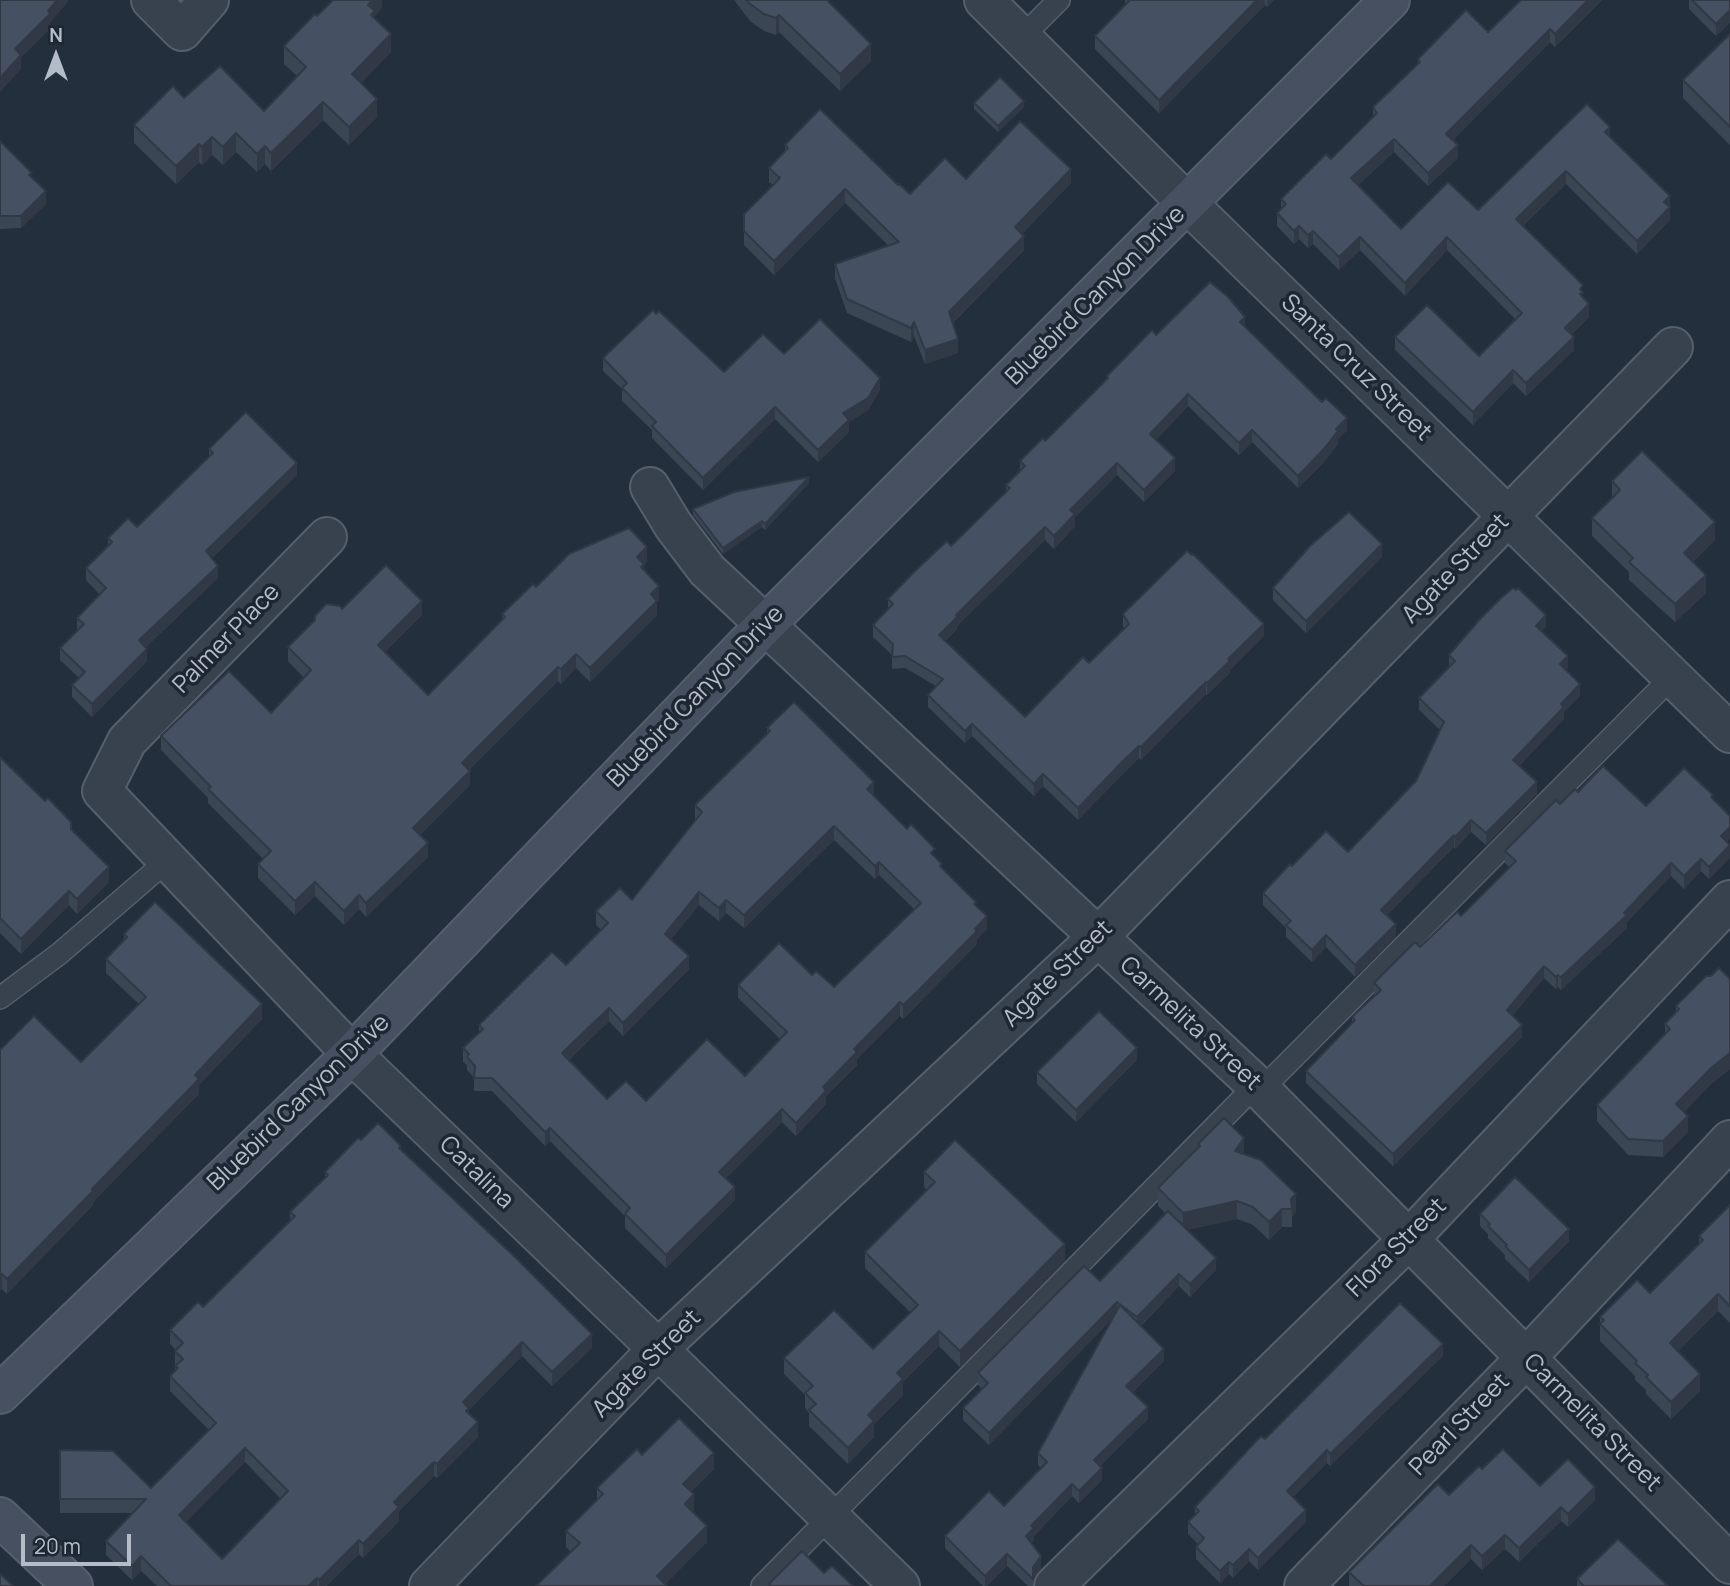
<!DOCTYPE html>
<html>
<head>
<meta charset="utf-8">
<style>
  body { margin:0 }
  #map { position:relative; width:1730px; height:1586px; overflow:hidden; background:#242f3e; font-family:Manrope,sans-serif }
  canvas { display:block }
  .north { position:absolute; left:21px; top:21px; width:70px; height:70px; -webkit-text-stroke:5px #1d2633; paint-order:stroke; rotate:0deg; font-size:19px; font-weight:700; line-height:28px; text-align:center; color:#b4bcc9 }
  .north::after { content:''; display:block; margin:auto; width:24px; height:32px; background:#b4bcc9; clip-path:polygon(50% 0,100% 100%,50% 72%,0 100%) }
  .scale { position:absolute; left:21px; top:1534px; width:110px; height:32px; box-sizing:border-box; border:4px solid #b4bcc9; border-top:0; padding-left:9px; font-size:21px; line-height:24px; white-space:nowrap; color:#b4bcc9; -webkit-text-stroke:5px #1d2633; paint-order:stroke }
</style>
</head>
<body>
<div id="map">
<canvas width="1730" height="1586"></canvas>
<div class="north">N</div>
<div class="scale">20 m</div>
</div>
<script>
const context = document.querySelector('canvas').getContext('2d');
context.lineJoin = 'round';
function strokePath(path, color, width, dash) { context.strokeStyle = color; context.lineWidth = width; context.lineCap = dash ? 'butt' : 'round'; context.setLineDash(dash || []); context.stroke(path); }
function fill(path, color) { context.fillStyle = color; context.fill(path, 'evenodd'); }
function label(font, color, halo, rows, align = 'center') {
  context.font = font + ' Manrope,sans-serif'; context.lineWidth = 7; context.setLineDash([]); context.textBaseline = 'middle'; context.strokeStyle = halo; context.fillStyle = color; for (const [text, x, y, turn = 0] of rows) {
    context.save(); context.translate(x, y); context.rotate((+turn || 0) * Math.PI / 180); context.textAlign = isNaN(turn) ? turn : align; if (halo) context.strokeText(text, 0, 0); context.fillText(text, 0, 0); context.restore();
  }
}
const lane = new Path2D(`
  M 1022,37 L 1059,0
  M 0,998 L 59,954 L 168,860
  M 1261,1090 L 1672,677
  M 762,1586 L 1256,1085`);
const street = new Path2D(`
  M 151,0 L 182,31 L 209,0
  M 984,0 L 1188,204 L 1730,733
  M 650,487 L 673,525 L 707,570 L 1256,1085 L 1730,1564
  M 327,537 L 127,741 L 102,791 L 352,1054 L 658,1349 L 900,1586
  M 429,1586 L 658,1349 L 1097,938 L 1673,347
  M 1054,1586 L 1408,1240 L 1730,900
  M 1304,1586 L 1527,1357 L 1730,1140`);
const secondary = new Path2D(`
  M 0,1394 L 352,1054 L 764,626 L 1390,0
  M 0,1517 L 73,1586`);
const wall = new Path2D(`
  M 382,0 L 382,7 L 375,16 L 375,19 L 391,52 L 361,83 L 377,117 L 349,145 L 323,120 L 271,171 L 265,164 L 257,172 L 236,152 L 223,165 L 212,155 L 202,165 L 199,162 L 176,184 L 134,143 L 134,125 L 184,98 L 264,111 L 297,76 L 284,64 L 284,46 L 317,16 Z
  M 734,0 L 827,0 L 871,61 L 840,91 L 779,32 L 776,35 L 764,31 L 750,21 Z
  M 1125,0 L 1274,0 L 1267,7 L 1265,5 L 1159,113 L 1095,49 L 1095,36 L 1125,5 Z
  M 1602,0 L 1555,47 L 1550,42 L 1453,140 L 1458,158 L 1428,186 L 1394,152 L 1358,185 L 1401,229 L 1478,210 L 1610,137 L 1670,220 L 1637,254 L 1566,184 L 1523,226 L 1583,298 L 1589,317 L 1572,334 L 1574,350 L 1526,396 L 1513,383 L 1473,425 L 1395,350 L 1395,337 L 1479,356 L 1515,319 L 1447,250 L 1405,296 L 1360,250 L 1339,270 L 1313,244 L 1308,248 L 1299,239 L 1294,244 L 1277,226 L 1277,213 L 1281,209 L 1281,199 L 1331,159 L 1373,117 L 1373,107 L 1418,64 L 1418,59 L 1488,32 Z
  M 1689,0 L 1730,0 L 1730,22 L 1716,36 L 1689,9 Z
  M 1730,34 L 1730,145 L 1683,98 L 1683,80 Z
  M 974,103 L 1024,107 L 998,132 L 974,109 Z
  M 0,141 L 32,178 L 46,204 L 21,228 L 0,229 Z
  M 785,145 L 898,185 L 910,194 L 966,179 L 1071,183 L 1022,234 L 1024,250 L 953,323 L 958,353 L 925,364 L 914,336 L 911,342 L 847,313 L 835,278 L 835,264 L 889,246 L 845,203 L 774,275 L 744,245 L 744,214 L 773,185 L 769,182 L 769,168 L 785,152 Z
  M 1245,326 L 1347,430 L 1338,439 L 1338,444 L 1323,463 L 1298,488 L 1252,442 L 1239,455 L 1188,406 L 1156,440 L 1175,471 L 1144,502 L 1117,475 L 1075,517 L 1075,526 L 1054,549 L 1045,540 L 957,626 L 957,629 L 945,641 L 1025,717 L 1089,663 L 1124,629 L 1123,627 L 1123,614 L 1264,636 L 1230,670 L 1230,673 L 1207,695 L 1206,694 L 1141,760 L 1139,758 L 1125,771 L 1078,820 L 1043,786 L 1034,796 L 972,736 L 965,743 L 928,707 L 928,695 L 936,686 L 905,668 L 892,669 L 892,655 L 873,637 L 873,625 L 888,610 L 888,599 L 951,546 L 1006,491 L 1006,485 L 1020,470 L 1020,461 L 1045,441 L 1107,380 L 1107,376 L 1156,335 Z
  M 784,354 L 880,390 L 868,410 L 849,422 L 849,432 L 818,462 L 775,419 L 703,490 L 652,438 L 652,430 L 622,401 L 622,389 L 603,371 L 603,358 L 724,372 Z
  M 209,449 L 297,475 L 212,558 L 218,578 L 146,647 L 147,661 L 92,717 L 72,697 L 72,685 L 79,678 L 60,660 L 60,648 L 77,631 L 77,618 L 100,595 L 86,580 L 86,568 L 108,546 L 108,538 L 137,527 L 209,457 Z
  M 1612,481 L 1715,540 L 1693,562 L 1706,593 L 1675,622 L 1629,580 L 1629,572 L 1592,536 L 1592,518 L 1612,498 Z
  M 809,483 L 765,530 L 762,527 L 723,554 L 693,515 L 693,509 Z
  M 1382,557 L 1306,633 L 1273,600 L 1273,588 Z
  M 647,561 L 644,564 L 644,570 L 659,600 L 657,602 L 657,615 L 590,682 L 576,668 L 561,684 L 558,681 L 469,770 L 470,785 L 420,835 L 428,857 L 366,917 L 359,909 L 344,925 L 315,896 L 295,915 L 258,878 L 258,864 L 263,859 L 208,803 L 208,798 L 161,750 L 161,736 L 271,713 L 304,678 L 288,661 L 288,647 L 342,609 L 422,615 L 385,652 L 428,695 L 502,620 L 502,614 L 536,587 Z
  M 1546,627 L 1542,631 L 1568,668 L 1566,670 L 1580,696 L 1564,712 L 1564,719 L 1519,766 L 1537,794 L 1486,845 L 1471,832 L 1455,849 L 1454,847 L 1387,915 L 1396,936 L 1355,977 L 1326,947 L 1312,962 L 1286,937 L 1286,928 L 1263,905 L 1263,893 L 1292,866 L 1348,852 L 1416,781 L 1440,730 L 1419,710 L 1419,698 L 1449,667 L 1449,655 Z
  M 767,728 L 874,795 L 874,796 L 935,857 L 942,868 L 976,905 L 987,929 L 977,939 L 977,944 L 917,1005 L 903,1019 L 900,1016 L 857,1059 L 857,1065 L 826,1096 L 826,1104 L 796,1136 L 782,1122 L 726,1178 L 735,1200 L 666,1268 L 625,1228 L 625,1216 L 550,1141 L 545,1146 L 492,1091 L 474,1091 L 474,1078 L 467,1070 L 467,1065 L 463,1062 L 463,1048 L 479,1032 L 479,1025 L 566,965 L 601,930 L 596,925 L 596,911 L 632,900 L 696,819 L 695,818 L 695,805 L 767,733 ZM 834,840 L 875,879 L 879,875 L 914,909 L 834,987 L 812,975 L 738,985 L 738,998 L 780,1039 L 745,1076 L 646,1101 L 607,1099 L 569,1060 L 609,1021 L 623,1036 L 689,969 L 671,939 L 699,905 L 719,921 L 726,913 L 744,928 Z
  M 0,757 L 71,829 L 109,882 L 77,914 L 69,905 L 21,954 L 0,933 Z
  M 1578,792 L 1646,806 L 1713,799 L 1727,842 L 1730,858 L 1709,879 L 1701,871 L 1684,889 L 1671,876 L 1627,922 L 1627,928 L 1561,990 L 1558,987 L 1556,989 L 1544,978 L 1513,1015 L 1522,1037 L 1393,1166 L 1306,1083 L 1306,1071 L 1352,1024 L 1352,1017 L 1374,996 L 1374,983 L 1461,916 L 1509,867 L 1505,863 L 1505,851 L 1560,804 Z
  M 124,934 L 262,1019 L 199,1085 L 199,1094 L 93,1202 L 93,1205 L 7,1294 L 2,1289 L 0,1291 L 0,1050 L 81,1062 L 139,1004 L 106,973 L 106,959 L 124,941 Z
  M 1730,979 L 1730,1069 L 1711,1084 L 1684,1112 L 1688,1132 L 1663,1157 L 1628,1155 L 1597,1121 L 1597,1105 L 1665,1035 L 1665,1024 L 1676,1012 L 1676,1006 Z
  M 1137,1060 L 1076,1122 L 1037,1084 L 1037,1072 Z
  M 361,1140 L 401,1150 L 592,1348 L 552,1386 L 522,1356 L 469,1410 L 469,1414 L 478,1437 L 437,1478 L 434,1476 L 399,1511 L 399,1521 L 363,1558 L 359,1554 L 326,1586 L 157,1586 L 141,1571 L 132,1580 L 106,1555 L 106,1541 L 132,1513 L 60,1513 L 60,1450 L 151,1488 L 209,1430 L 170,1391 L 170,1376 L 175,1371 L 175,1351 L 176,1350 L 170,1344 L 170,1330 L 203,1307 L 290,1221 L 290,1212 L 325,1178 L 325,1172 ZM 245,1462 L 281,1499 L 222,1559 L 186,1522 Z
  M 1198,1144 L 1244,1154 L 1296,1212 L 1292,1216 L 1292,1227 L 1282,1227 L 1269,1240 L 1253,1225 L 1237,1219 L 1187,1230 L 1216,1270 L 1190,1297 L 1179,1286 L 1141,1326 L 1164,1361 L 1133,1392 L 1148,1419 L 1100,1466 L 1102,1480 L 1079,1503 L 1072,1496 L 1034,1536 L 1034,1540 L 1031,1543 L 1041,1568 L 1033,1579 L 1033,1586 L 1028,1586 L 1007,1566 L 987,1586 L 983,1586 L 945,1548 L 945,1536 L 1004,1506 L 1041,1468 L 1038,1465 L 1038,1453 L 1112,1319 L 989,1445 L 963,1420 L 963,1408 L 982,1389 L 978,1385 L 978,1373 L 1100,1281 L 1166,1214 L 1158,1206 L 1158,1188 L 1198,1148 Z
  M 924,1172 L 1065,1260 L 960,1367 L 939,1346 L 903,1382 L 903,1395 L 874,1424 L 874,1437 L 848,1464 L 809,1426 L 809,1413 L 805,1408 L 805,1395 L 784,1374 L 784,1358 L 873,1349 L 910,1312 L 865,1268 L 865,1252 L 927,1190 L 924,1187 Z
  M 1730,1205 L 1730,1323 L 1718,1311 L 1678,1351 L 1700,1391 L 1671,1419 L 1646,1394 L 1646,1390 L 1635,1380 L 1635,1376 L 1600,1341 L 1600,1317 L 1650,1293 L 1699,1245 L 1699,1236 Z
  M 1480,1214 L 1569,1241 L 1529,1282 L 1505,1259 L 1505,1255 L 1488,1238 L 1488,1234 L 1480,1226 Z
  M 1443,1356 L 1330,1466 L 1327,1463 L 1293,1497 L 1306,1522 L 1258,1570 L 1249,1561 L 1233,1578 L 1229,1574 L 1220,1583 L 1196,1559 L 1196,1547 L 1198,1544 L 1188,1534 L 1188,1522 L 1195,1515 L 1195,1507 L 1265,1439 Z
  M 642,1455 L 714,1469 L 691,1492 L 694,1511 L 693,1512 L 707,1542 L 665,1584 L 571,1552 L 566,1547 L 566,1531 L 597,1500 L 597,1488 Z
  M 1482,1469 L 1595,1500 L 1568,1527 L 1561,1521 L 1519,1562 L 1505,1549 L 1482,1570 L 1471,1559 L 1444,1586 L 1349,1586 L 1349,1572 Z
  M 1577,1579 L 1668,1586 L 1577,1586 Z`);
const shadedWall = new Path2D(`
  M 57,0 L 68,0 L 68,2 L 50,23 L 50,29 L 21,58 L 21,69 L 0,92 L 0,78 L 15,49 Z
  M 372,0 L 382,0 L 382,7 L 375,16 L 375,29 L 368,5 Z
  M 1257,0 L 1265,0 L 1265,5 L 1159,113 L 1159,100 Z
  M 1267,0 L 1274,0 L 1267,7 Z
  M 1588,0 L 1602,0 L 1555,47 L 1555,34 Z
  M 1730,10 L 1730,22 L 1716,36 L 1716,24 Z
  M 779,15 L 779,32 L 776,35 L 776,18 Z
  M 1550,29 L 1550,42 L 1446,147 L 1446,134 Z
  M 391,34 L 391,52 L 352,92 L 352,74 Z
  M 871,44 L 871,61 L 840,91 L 840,74 Z
  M 377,99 L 377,117 L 349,145 L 349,127 Z
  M 1024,101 L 1024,107 L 998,132 L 998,126 Z
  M 323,102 L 323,120 L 271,171 L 271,153 Z
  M 1610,127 L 1610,140 L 1605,132 Z
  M 236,133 L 236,152 L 223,165 L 223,147 Z
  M 212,137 L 212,155 L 202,165 L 202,147 Z
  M 1394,139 L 1394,152 L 1351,191 L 1351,178 Z
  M 199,144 L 199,162 L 176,184 L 176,166 Z
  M 1458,145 L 1458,158 L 1428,186 L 1428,173 Z
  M 265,146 L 265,164 L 257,172 L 257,154 Z
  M 1071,169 L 1071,183 L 1015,241 L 1015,227 Z
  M 1566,171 L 1566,184 L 1516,232 L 1516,219 Z
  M 845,189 L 845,203 L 774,275 L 774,261 Z
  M 46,191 L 46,204 L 21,228 L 21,216 Z
  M 1670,196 L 1670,220 L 1637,254 L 1637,241 L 1664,202 Z
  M 1299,226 L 1299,239 L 1294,244 L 1294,231 Z
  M 1313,231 L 1313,244 L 1308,248 L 1308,235 Z
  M 1024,236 L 1024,250 L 949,326 L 949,312 Z
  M 1360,237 L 1360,250 L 1339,270 L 1339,257 Z
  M 1447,237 L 1447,250 L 1405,296 L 1405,283 Z
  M 1589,304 L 1589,317 L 1565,341 L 1565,328 Z
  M 1245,317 L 1245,329 L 1240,322 Z
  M 914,322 L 914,336 L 911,342 L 911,328 Z
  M 1574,337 L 1574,350 L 1526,396 L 1526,383 Z
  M 958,339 L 958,353 L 925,364 L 925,350 Z
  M 1513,370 L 1513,383 L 1473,425 L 1473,412 Z
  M 880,378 L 880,390 L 868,410 L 849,422 L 849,432 L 818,462 L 818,450 L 843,413 Z
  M 1188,394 L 1188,406 L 1150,446 L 1150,434 Z
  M 775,407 L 775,419 L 703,490 L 703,478 Z
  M 1347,418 L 1347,430 L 1338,439 L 1338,444 L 1323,463 L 1298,488 L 1298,476 L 1336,429 Z
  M 1252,430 L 1252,442 L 1239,455 L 1239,443 Z
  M 1175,458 L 1175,471 L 1144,502 L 1144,490 Z
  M 297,463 L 297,475 L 206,564 L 206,551 Z
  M 1117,463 L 1117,475 L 1075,517 L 1075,526 L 1054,549 L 1054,536 L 1070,510 Z
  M 809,477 L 809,483 L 765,530 L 765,524 Z
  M 762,521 L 762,527 L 723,554 L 723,548 Z
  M 1715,522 L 1715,540 L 1684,571 L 1684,553 Z
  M 1045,527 L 1045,540 L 957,626 L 957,629 L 939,647 L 939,635 L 956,615 Z
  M 1382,544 L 1382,557 L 1306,633 L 1306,621 Z
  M 647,547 L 647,561 L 644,564 L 644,578 L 637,557 Z
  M 218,566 L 218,578 L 139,653 L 139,640 Z
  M 1706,575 L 1706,593 L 1675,622 L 1675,604 Z
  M 659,586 L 659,600 L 657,602 L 657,615 L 590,682 L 590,668 L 651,594 Z
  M 422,601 L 422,615 L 378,659 L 378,645 Z
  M 1546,615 L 1546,627 L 1536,638 L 1536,626 Z
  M 1264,624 L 1264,636 L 1230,670 L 1230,673 L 1207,695 L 1207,683 L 1228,659 Z
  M 147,649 L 147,661 L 92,717 L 92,704 Z
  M 576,654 L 576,668 L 561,684 L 561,669 Z
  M 1568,656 L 1568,668 L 1560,676 L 1560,664 Z
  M 558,667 L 558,681 L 462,777 L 462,763 Z
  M 1206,682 L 1206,694 L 1141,760 L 1141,747 Z
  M 1580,684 L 1580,696 L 1564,712 L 1564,719 L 1513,772 L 1513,760 L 1561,704 Z
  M 972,724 L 972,736 L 965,743 L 965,731 Z
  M 1139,746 L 1139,758 L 1078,820 L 1078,808 Z
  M 470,771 L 470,785 L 413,842 L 413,828 Z
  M 1043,774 L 1043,786 L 1034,796 L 1034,784 Z
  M 874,782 L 874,795 L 867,803 L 867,789 Z
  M 1537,782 L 1537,794 L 1486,845 L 1486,833 Z
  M 1471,820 L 1471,832 L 1455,849 L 1455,837 Z
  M 834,826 L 834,840 L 744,928 L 744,915 Z
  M 1730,827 L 1730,839 L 1721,849 L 1721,836 Z
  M 1454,835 L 1454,847 L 1381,922 L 1381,910 Z
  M 428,843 L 428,857 L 366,917 L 366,903 Z
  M 1730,845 L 1730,858 L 1709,879 L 1709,867 Z
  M 1701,859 L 1701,871 L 1684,889 L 1684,876 Z
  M 879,862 L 879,875 L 875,879 L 875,866 Z
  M 1671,863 L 1671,876 L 1627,922 L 1627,928 L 1561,990 L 1561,977 Z
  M 109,867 L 109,882 L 77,914 L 77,899 Z
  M 315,882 L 315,896 L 295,915 L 295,901 Z
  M 69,891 L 69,905 L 21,954 L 21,939 Z
  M 699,892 L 699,905 L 665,947 L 665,934 Z
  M 359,895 L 359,909 L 344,925 L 344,911 Z
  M 726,900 L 726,913 L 719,921 L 719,908 Z
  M 987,916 L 987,929 L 977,939 L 977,944 L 903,1019 L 903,1005 Z
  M 1396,924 L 1396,936 L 1355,977 L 1355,965 Z
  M 1326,935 L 1326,947 L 1312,962 L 1312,950 Z
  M 689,956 L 689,969 L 623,1036 L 623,1023 Z
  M 1544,966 L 1544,978 L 1507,1022 L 1507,1010 Z
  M 1558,975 L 1558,987 L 1556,989 L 1556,977 Z
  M 900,1002 L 900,1016 L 857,1059 L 857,1065 L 826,1096 L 826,1104 L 796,1136 L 796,1123 L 823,1087 L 854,1049 Z
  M 262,1004 L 262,1019 L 199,1085 L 199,1094 L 93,1202 L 93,1205 L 7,1294 L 7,1279 L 92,1189 L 195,1075 Z
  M 609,1008 L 609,1021 L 562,1066 L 562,1053 Z
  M 1522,1025 L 1522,1037 L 1393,1166 L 1393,1154 Z
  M 1137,1048 L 1137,1060 L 1076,1122 L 1076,1110 Z
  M 1730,1053 L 1730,1069 L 1711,1084 L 1676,1120 L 1676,1104 L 1711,1068 Z
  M 782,1109 L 782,1122 L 719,1185 L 719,1172 Z
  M 1688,1116 L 1688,1132 L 1663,1157 L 1663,1141 Z
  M 550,1128 L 550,1141 L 545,1146 L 545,1132 Z
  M 1244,1138 L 1244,1156 L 1235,1151 Z
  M 735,1187 L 735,1200 L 666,1268 L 666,1255 Z
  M 1296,1194 L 1296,1212 L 1292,1216 L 1291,1199 Z
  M 1237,1201 L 1237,1219 L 1183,1231 L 1183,1213 Z
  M 1282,1209 L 1282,1227 L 1269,1240 L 1269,1222 Z
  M 1569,1229 L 1569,1241 L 1529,1282 L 1529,1270 Z
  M 1065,1244 L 1065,1260 L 960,1367 L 960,1351 Z
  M 1216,1258 L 1216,1270 L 1190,1297 L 1190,1284 Z
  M 2,1274 L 2,1289 L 0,1291 L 0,1276 Z
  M 1179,1274 L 1179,1286 L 1137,1329 L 1137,1317 Z
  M 1718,1294 L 1718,1311 L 1670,1360 L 1670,1343 Z
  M 1117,1302 L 1117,1314 L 989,1445 L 989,1433 Z
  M 939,1331 L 939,1346 L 903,1382 L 903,1395 L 874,1424 L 874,1437 L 848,1464 L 848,1448 L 868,1415 L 897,1373 Z
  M 592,1334 L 592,1348 L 552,1386 L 552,1372 Z
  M 522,1342 L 522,1356 L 469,1410 L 469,1422 L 463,1402 Z
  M 1443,1344 L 1443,1356 L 1330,1466 L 1330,1454 Z
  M 1164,1349 L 1164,1361 L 1126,1398 L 1126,1386 Z
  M 1700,1374 L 1700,1391 L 1671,1419 L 1671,1402 Z
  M 1148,1407 L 1148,1419 L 1094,1472 L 1094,1460 Z
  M 478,1422 L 478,1437 L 437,1478 L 437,1464 Z
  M 245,1448 L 245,1462 L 179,1529 L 179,1515 Z
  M 1327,1450 L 1327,1463 L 1287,1503 L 1287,1491 Z
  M 714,1453 L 714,1469 L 683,1500 L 683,1484 Z
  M 434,1462 L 434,1476 L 399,1511 L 399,1521 L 363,1558 L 363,1544 L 394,1502 Z
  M 1102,1468 L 1102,1480 L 1079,1503 L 1079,1491 Z
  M 1072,1484 L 1072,1496 L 1034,1536 L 1034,1540 L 1026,1548 L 1026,1536 L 1031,1526 Z
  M 1595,1487 L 1595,1500 L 1568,1527 L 1568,1514 Z
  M 694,1494 L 694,1511 L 685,1520 L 685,1504 Z
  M 1561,1507 L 1561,1521 L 1519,1562 L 1519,1548 Z
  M 1306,1510 L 1306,1522 L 1258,1570 L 1258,1558 Z
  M 707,1526 L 707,1542 L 664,1586 L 657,1576 Z
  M 1505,1535 L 1505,1549 L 1482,1570 L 1482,1556 Z
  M 359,1540 L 359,1554 L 326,1586 L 319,1586 L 319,1580 Z
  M 1471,1545 L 1471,1559 L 1444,1586 L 1430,1586 Z
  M 1249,1549 L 1249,1561 L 1233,1578 L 1233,1565 Z
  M 1007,1554 L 1007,1566 L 987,1586 L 985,1586 L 985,1576 Z
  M 141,1556 L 141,1571 L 132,1580 L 132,1566 Z
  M 1041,1556 L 1041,1568 L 1033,1579 L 1033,1586 L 1033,1567 Z
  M 1229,1562 L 1229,1574 L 1220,1583 L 1220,1571 Z
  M 317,1578 L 317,1586 L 308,1586 Z`);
const building = new Path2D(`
  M 0,0 L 57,0 L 48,11 L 50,14 L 15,49 L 21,55 L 0,78 Z
  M 333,0 L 372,0 L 368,5 L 375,11 L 371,15 L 391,34 L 352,74 L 377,99 L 349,127 L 323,102 L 271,153 L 265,146 L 257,154 L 236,133 L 223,147 L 212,137 L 202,147 L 199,144 L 176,166 L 134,125 L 173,86 L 184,98 L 220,66 L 264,111 L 306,67 L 284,46 L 315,14 L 317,16 Z
  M 746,0 L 827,0 L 871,44 L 840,74 L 779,15 L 776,18 L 764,14 L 750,4 Z
  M 1128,0 L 1257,0 L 1159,100 L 1095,36 L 1129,1 Z
  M 1521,0 L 1588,0 L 1555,34 L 1550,29 L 1446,134 L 1458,145 L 1428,173 L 1394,139 L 1351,178 L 1401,229 L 1448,182 L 1478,210 L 1587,104 L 1610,127 L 1605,132 L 1670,196 L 1664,202 L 1670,207 L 1637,241 L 1566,171 L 1516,219 L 1583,285 L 1580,289 L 1583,293 L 1580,294 L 1589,304 L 1565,328 L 1574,337 L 1526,383 L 1513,370 L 1473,412 L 1395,337 L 1427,305 L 1479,356 L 1522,313 L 1447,237 L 1405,283 L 1360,237 L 1339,257 L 1313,231 L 1308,235 L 1299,226 L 1294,231 L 1277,213 L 1286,204 L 1281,199 L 1326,154 L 1331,159 L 1377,113 L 1373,107 L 1420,62 L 1418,59 L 1466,10 L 1488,32 Z
  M 1692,0 L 1730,0 L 1730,10 L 1716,24 Z
  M 1730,34 L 1730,127 L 1683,80 Z
  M 1000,77 L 1024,101 L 998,126 L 974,103 Z
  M 820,109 L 898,185 L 899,184 L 910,194 L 945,158 L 966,179 L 1020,121 L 1071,169 L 1015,227 L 1024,236 L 949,312 L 958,339 L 925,350 L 914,322 L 911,328 L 847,299 L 835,264 L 899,242 L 845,189 L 774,261 L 744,231 L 744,214 L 780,178 L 769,168 L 788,148 L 785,145 Z
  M 0,141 L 32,173 L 29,175 L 46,191 L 21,216 L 0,216 Z
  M 1210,282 L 1228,297 L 1245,317 L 1240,322 L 1322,402 L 1326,398 L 1347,418 L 1336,429 L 1338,431 L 1323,450 L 1298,476 L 1252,430 L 1239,443 L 1188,394 L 1150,434 L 1175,458 L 1144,490 L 1117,463 L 1070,510 L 1075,514 L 1054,536 L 1045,527 L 956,615 L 957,617 L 939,635 L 1025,717 L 1083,657 L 1089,663 L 1129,624 L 1123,614 L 1187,551 L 1192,555 L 1193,554 L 1264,624 L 1228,659 L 1230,661 L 1207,683 L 1206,682 L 1141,747 L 1139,746 L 1125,759 L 1078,808 L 1043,774 L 1034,784 L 972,724 L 965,731 L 928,695 L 943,679 L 905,656 L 892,657 L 893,644 L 873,625 L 893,604 L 888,599 L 913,573 L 947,541 L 951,546 L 1010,488 L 1006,485 L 1025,466 L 1020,461 L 1043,438 L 1045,441 L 1108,378 L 1107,376 L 1152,330 L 1156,335 Z
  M 653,310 L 656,314 L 659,311 L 724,372 L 763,334 L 784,354 L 820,319 L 880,378 L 868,398 L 843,413 L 849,420 L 818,450 L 775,407 L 703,478 L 652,426 L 656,422 L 622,388 L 627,383 L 603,358 Z
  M 246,412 L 297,463 L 206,551 L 218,566 L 139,640 L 147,649 L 92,704 L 72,685 L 85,672 L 60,648 L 84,624 L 77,618 L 106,588 L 86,568 L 112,542 L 108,538 L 128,518 L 137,527 L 213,453 L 209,449 Z
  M 1642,451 L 1715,522 L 1684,553 L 1706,575 L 1675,604 L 1629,562 L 1633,558 L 1592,518 L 1620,490 L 1612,481 Z
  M 809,477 L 765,524 L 762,521 L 723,548 L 693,509 L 734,492 Z
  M 1349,512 L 1382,544 L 1306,621 L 1273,588 L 1310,546 Z
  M 629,528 L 647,547 L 637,557 L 644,564 L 641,567 L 659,586 L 651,594 L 657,601 L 590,668 L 576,654 L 561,669 L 558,667 L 462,763 L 470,771 L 413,828 L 428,843 L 366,903 L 359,895 L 344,911 L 315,882 L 295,901 L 258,864 L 271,851 L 208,789 L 211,787 L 161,736 L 229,671 L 271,713 L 311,670 L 288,647 L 315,620 L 315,616 L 326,604 L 340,606 L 342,609 L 386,565 L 422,601 L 378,645 L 428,695 L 505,617 L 502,614 L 533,584 L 536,587 L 569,554 Z
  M 1513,588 L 1516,590 L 1518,588 L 1546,615 L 1536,626 L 1568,656 L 1560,664 L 1580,684 L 1561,704 L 1564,707 L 1513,760 L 1537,782 L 1486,833 L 1471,820 L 1455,837 L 1454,835 L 1381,910 L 1396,924 L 1355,965 L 1326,935 L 1312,950 L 1286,925 L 1291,921 L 1263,893 L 1290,864 L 1292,866 L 1326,831 L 1348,852 L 1416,781 L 1444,722 L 1419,698 L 1455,661 L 1449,655 L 1480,619 L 1500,599 Z
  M 794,702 L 874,782 L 867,789 L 907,829 L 911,824 L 935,849 L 931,853 L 942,864 L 940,866 L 976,902 L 974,904 L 987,916 L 975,929 L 977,931 L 917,992 L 903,1005 L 900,1002 L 854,1049 L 857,1052 L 823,1087 L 826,1091 L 796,1123 L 782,1109 L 719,1172 L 735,1187 L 666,1255 L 625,1214 L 630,1208 L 550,1128 L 545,1132 L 492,1078 L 474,1078 L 475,1066 L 467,1057 L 469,1054 L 463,1048 L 483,1029 L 479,1025 L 552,952 L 566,965 L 608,923 L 596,911 L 620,888 L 632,900 L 702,812 L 695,805 L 770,731 L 767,728 ZM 834,826 L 875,866 L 879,862 L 921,903 L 834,987 L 816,971 L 812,975 L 779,943 L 738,985 L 787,1032 L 745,1076 L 707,1039 L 646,1101 L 626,1081 L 607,1099 L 562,1053 L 609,1008 L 623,1023 L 689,956 L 665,934 L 699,892 L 719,908 L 726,900 L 744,915 Z
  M 0,757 L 45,801 L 48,798 L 71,822 L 71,829 L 109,867 L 77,899 L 69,891 L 21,939 L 0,918 Z
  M 1603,766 L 1646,806 L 1684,768 L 1713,795 L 1711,797 L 1730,816 L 1730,827 L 1721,836 L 1730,845 L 1709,867 L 1701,859 L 1684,876 L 1671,863 L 1624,913 L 1627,915 L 1561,977 L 1558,975 L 1556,977 L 1544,966 L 1507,1010 L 1522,1025 L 1393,1154 L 1306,1071 L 1355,1020 L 1352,1017 L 1381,990 L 1374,983 L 1415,942 L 1420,947 L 1457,912 L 1461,916 L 1516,861 L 1505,851 L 1556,800 L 1560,804 L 1575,789 L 1578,792 Z
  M 155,902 L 262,1004 L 195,1075 L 199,1079 L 92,1189 L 93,1191 L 7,1279 L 2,1274 L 0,1276 L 0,1050 L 34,1016 L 81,1062 L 146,997 L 106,959 L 127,937 L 124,934 Z
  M 1719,968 L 1730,979 L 1730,1053 L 1711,1068 L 1676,1104 L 1688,1116 L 1663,1141 L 1628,1139 L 1597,1105 L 1670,1029 L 1665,1024 L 1679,1009 L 1676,1006 L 1706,976 L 1711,976 Z
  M 1099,1011 L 1137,1048 L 1076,1110 L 1037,1072 Z
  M 1224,1118 L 1244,1138 L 1235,1151 L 1261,1160 L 1296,1194 L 1291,1199 L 1292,1209 L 1282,1209 L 1269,1222 L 1253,1207 L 1237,1201 L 1183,1213 L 1158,1188 L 1200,1146 L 1198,1144 Z
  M 378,1123 L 401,1146 L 399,1148 L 516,1258 L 592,1334 L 552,1372 L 522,1342 L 463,1402 L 469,1408 L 466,1411 L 478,1422 L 437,1464 L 434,1462 L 394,1502 L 399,1507 L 363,1544 L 359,1540 L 319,1580 L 317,1578 L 308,1586 L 171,1586 L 141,1556 L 132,1566 L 106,1541 L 146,1499 L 60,1499 L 60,1450 L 113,1451 L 151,1488 L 216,1423 L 170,1376 L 178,1368 L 175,1366 L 183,1359 L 175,1351 L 183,1343 L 170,1330 L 198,1302 L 203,1307 L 295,1216 L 290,1212 L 328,1175 L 325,1172 L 358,1138 L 361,1140 ZM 245,1448 L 288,1491 L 222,1559 L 179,1515 Z
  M 955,1140 L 1065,1244 L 960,1351 L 939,1331 L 897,1373 L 903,1379 L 868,1415 L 874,1421 L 848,1448 L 809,1410 L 816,1404 L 805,1393 L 813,1386 L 784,1358 L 834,1310 L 873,1349 L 918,1305 L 865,1252 L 935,1182 L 924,1172 Z
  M 1515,1177 L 1569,1229 L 1529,1270 L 1505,1246 L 1507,1245 L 1488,1226 L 1490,1224 L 1480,1214 Z
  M 1730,1205 L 1730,1306 L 1718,1294 L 1670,1343 L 1700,1374 L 1671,1402 L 1646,1377 L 1648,1375 L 1635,1363 L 1637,1361 L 1600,1324 L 1604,1320 L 1600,1317 L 1637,1280 L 1650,1293 L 1703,1240 L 1699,1236 Z
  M 1168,1211 L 1216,1258 L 1190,1284 L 1179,1274 L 1137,1317 L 1117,1302 L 989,1433 L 963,1408 L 988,1383 L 978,1373 L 1084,1266 L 1100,1281 Z
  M 1400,1303 L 1443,1344 L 1330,1454 L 1327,1450 L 1287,1491 L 1306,1510 L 1258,1558 L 1249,1549 L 1233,1565 L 1229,1562 L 1220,1571 L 1196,1547 L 1204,1538 L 1188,1522 L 1199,1511 L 1195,1507 L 1261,1436 L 1265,1439 Z
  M 1120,1305 L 1164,1349 L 1126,1386 L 1148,1407 L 1094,1460 L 1102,1468 L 1079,1491 L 1072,1484 L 1031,1526 L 1034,1528 L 1026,1536 L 1041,1556 L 1033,1567 L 1033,1579 L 1007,1554 L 985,1576 L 945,1536 L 989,1491 L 1004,1506 L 1047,1462 L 1038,1453 Z
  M 679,1418 L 714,1453 L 683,1484 L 694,1494 L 685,1504 L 707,1526 L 657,1576 L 667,1586 L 536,1586 L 580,1543 L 566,1531 L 603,1494 L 597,1488 L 637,1449 L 642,1455 Z
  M 1503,1449 L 1540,1486 L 1568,1459 L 1595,1487 L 1568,1514 L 1561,1507 L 1519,1548 L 1505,1535 L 1482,1556 L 1471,1545 L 1430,1586 L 1364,1586 L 1349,1572 L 1438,1484 L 1449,1495 L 1479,1466 L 1482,1469 Z
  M 1618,1539 L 1668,1586 L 1582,1586 L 1583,1585 L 1577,1579 Z
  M 802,1551 L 824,1573 L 832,1566 L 853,1586 L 770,1586 L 769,1584 Z
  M 0,1574 L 13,1586 L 0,1586 Z`);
const streetNames = [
  ["Bluebird Canyon Drive",1096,296,-45],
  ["Santa Cruz Street",1356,368,44],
  ["Agate Street",1456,569,-46],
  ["Palmer Place",227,639,-46],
  ["Bluebird Canyon Drive",696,697,-46],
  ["Agate Street",1058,974,-44],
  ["Carmelita Street",1190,1024,43],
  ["Bluebird Canyon Drive",299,1103,-44],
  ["Catalina",476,1173,44],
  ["Flora Street",1397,1248,-45],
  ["Agate Street",647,1364,-45],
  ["Carmelita Street",1592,1423,45],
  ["Pearl Street",1460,1425,-46]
];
strokePath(lane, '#565f6c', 24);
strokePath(street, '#565f6c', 42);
strokePath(secondary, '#565f6c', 42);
strokePath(lane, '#38414e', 21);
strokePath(street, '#38414e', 38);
strokePath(secondary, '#465061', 38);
fill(wall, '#3b4654');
fill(shadedWall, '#303945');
fill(building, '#455162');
strokePath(building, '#303945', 2);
label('24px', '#b4bcc9', '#1d2633', streetNames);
</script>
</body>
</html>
